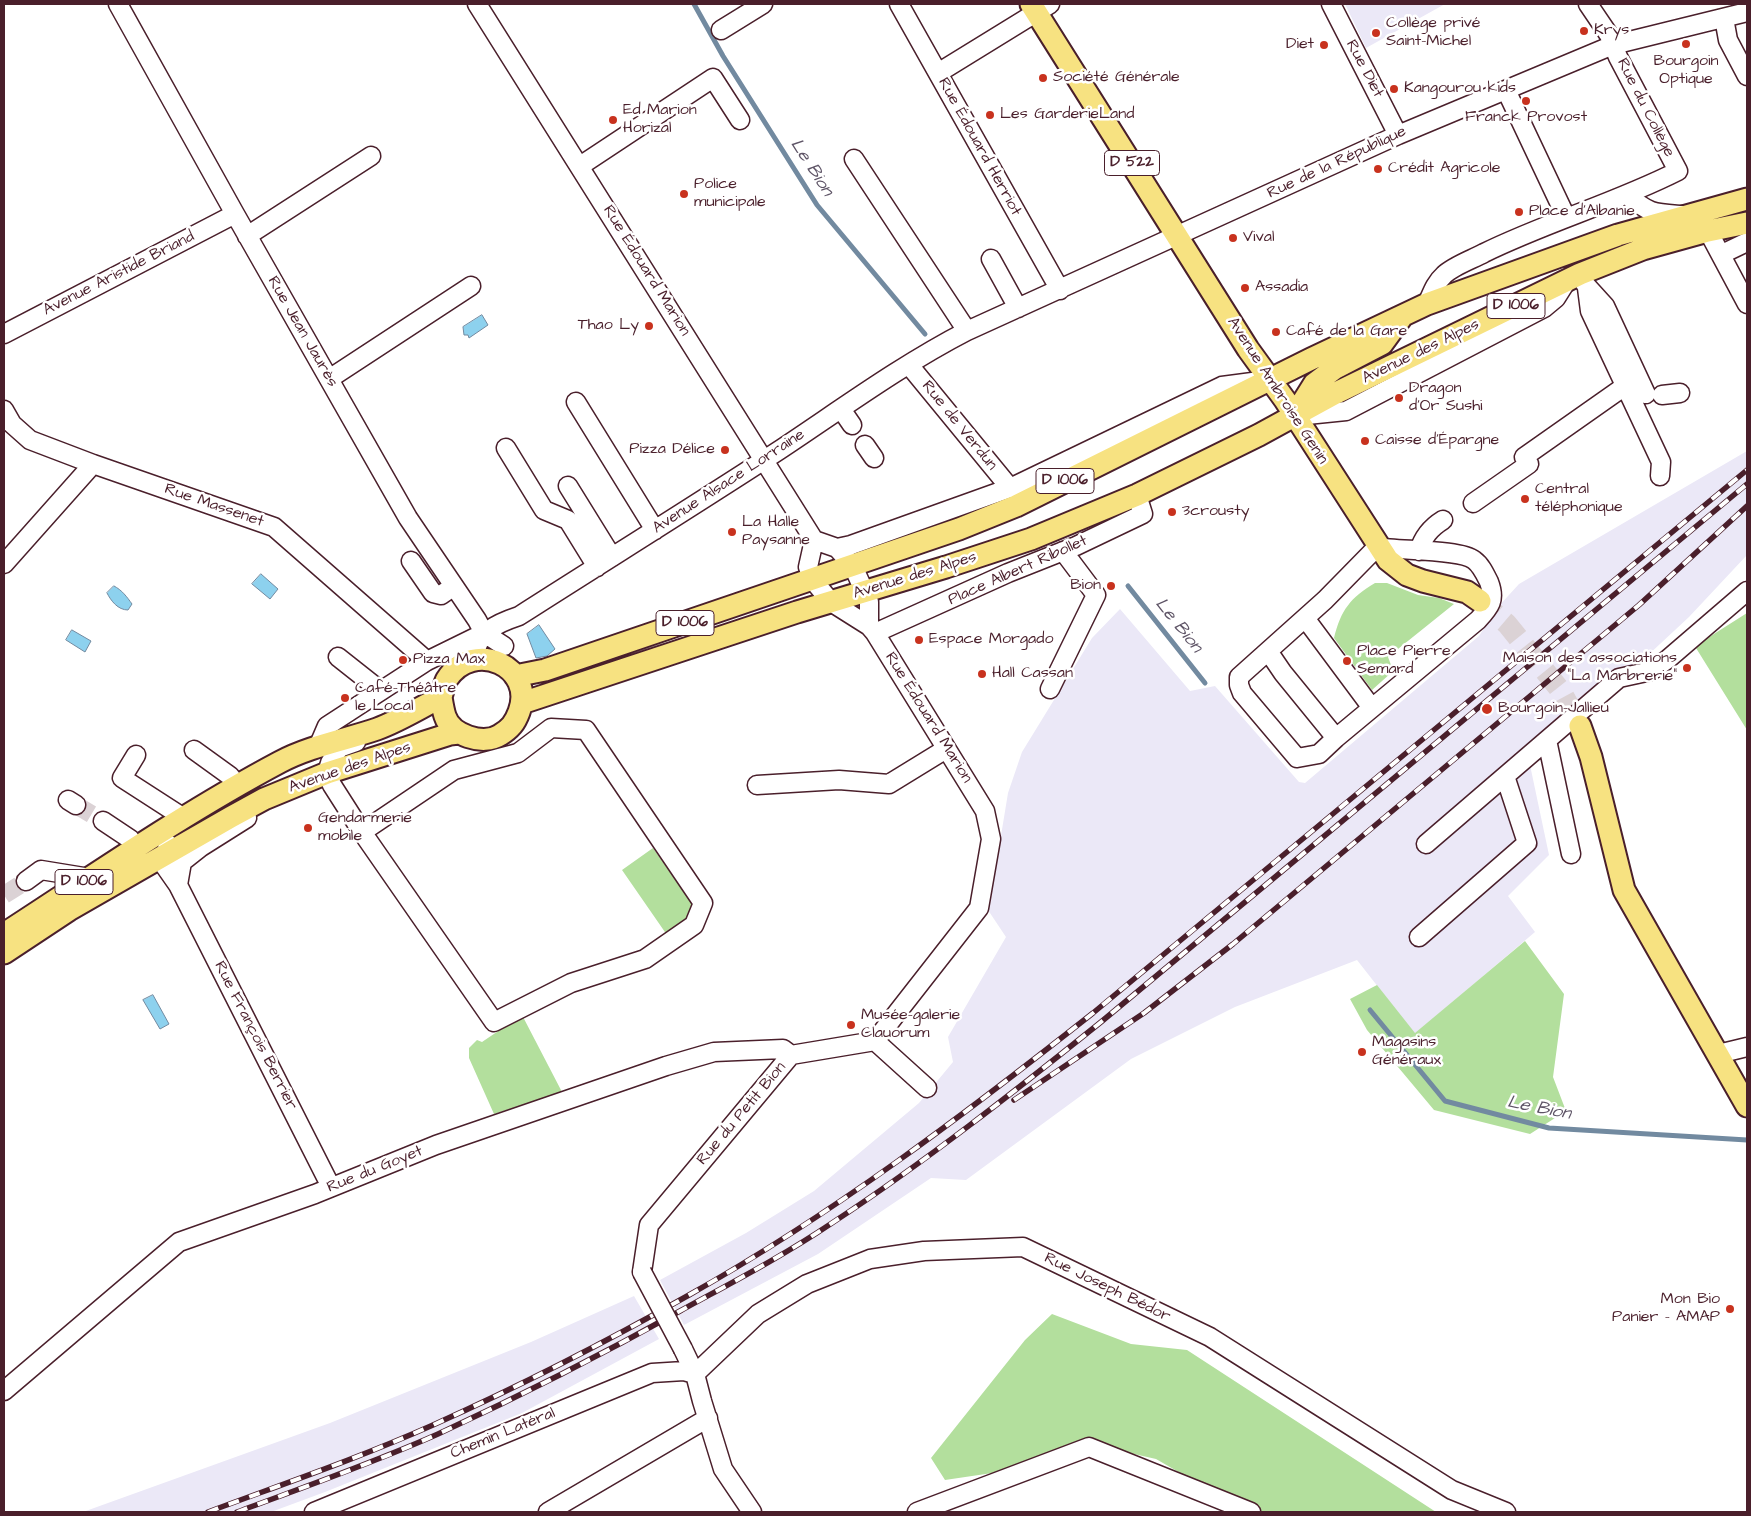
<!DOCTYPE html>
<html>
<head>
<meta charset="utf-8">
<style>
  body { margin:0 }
  #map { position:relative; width:1751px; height:1516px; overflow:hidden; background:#fff; font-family:"Architects Daughter",sans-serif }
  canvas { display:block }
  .frame { position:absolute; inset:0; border:5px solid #4a1f2b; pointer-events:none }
</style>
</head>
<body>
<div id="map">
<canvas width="1751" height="1516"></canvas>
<div class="frame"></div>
</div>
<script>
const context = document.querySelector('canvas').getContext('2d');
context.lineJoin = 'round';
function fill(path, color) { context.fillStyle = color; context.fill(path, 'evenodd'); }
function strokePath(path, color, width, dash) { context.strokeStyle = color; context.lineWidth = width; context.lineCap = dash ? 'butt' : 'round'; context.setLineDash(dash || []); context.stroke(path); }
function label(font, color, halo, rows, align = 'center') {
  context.font = font + ' "Architects Daughter",sans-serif'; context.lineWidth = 5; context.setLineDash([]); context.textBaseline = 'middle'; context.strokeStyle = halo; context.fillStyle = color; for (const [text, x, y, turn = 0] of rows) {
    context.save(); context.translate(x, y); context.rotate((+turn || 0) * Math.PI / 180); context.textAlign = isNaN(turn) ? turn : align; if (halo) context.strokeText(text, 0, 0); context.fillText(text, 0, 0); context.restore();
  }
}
const built = new Path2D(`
  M 1345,4 L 1445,4 L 1366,48 Z
  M 1747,451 L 1747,555 L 1689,617 L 1530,765 L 1549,855 L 1508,896 L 1535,932 L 1415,1034 L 1357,960 L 1235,1007 L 1131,1059 L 966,1180 L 931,1178 L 818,1254 L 684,1325 L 660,1280 L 746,1233 L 814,1191 L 919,1103 L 953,1062 L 948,1037 L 1006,937 L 986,907 L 997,860 L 1008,793 L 1022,752 L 1092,638 L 1120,609 L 1190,691 L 1215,686 L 1299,782 L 1305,783 L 1479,636 L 1497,608 L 1519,584 Z
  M 634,1296 L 659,1339 L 522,1413 L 325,1492 L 271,1512 L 83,1512 L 330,1423 L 531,1342 Z`);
const green = new Path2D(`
  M 1375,583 L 1387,583 L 1418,595 L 1439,598 L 1454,604 L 1388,657 L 1391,665 L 1391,673 L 1372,690 L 1334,638 C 1341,610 1350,598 1375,583 Z
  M 1747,613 L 1747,730 L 1696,648 L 1706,639 Z
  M 653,848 L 698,912 L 667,935 L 622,870 Z
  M 1525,941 L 1564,994 L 1553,1077 L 1566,1111 L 1530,1134 L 1434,1110 L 1367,1030 L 1350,999 L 1377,985 L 1415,1033 Z
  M 522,1015 L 562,1092 L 494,1114 L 469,1058 L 469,1048 L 477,1040 L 482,1042 Z
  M 1052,1314 L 1131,1344 L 1187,1350 L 1436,1512 L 1256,1512 L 1222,1497 L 1156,1459 L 1077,1441 L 999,1472 L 945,1480 L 931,1458 L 1025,1340 Z`);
const water = new Path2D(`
  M 482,315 L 488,325 L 469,338 L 468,335 L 464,335 L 463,327 Z
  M 261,574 L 278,589 L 270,599 L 252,584 Z
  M 114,586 C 122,590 127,597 132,604 L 128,610 C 118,610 111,601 107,593 Z
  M 539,625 L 555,649 L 547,656 L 536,658 L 527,634 Z
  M 72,630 L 91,641 L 85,652 L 66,640 Z
  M 153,995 L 169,1024 L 160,1029 L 143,1000 Z`);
const stream = new Path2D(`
  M 694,4 L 723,56 L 817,205 L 925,334
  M 1128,586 L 1205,683
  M 1370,1010 L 1445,1101 L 1549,1128 L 1747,1140`);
const minorTunnel = new Path2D(`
  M 76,805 L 103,821
  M 4,895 L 26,881`);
const majorTunnel = new Path2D(`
  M 1480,601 L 1507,624 L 1561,691 L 1580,726`);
const minor = new Path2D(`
  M 118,4 L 235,214 L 408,518 L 477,620 L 484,633 L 504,646
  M 477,4 L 814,540 L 837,548 L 853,566 L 869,602 L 869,626
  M 899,4 L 1060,290
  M 1331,4 L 1398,135
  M 1724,18 L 1728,40 L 1747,76
  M 721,30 L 763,4
  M 938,73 L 1050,4
  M 1506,90 L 1566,217
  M 854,159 L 967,331
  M 580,166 L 713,78 L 740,120
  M 1627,195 C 1650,214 1654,213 1682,215
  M 1708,231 L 1747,304
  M 247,236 L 371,156
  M 1722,254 L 1747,242
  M 991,259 L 1018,308
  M 1585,284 L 1605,306 L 1646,394
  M 1587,288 L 1590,311 L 1661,462 L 1660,476
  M 1427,304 C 1432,293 1435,283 1444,275 C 1453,266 1473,259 1484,253 C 1547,222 1615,203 1678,171 L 1618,57 L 1609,35 L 1588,4
  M 4,334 L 235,214
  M 909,365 L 1010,488
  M 329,379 L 471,286
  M 1662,395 L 1680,393
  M 576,402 L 655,530
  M 841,409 L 852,425
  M 4,410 L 12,424 L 30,440 L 93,464 L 274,527 L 427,661
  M 1297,416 L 1346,411 L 1544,308 L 1556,298 L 1568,279
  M 865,445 L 874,458
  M 506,448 L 544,510 L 568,520 L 597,567
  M 568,486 L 612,557
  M 1473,503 L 1529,464 L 1524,457 L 1625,386
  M 1377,547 C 1399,551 1460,549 1474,560 C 1481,565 1485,574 1489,582 C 1496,600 1490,607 1478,620 L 1336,738 L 1319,754 L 1297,758 L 1242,693 L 1239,685 L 1239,677 L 1325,600 Z
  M 837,548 L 851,545 L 1010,488 L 1222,386 L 1260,381
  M 1419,551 C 1423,537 1430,528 1443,520
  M 411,561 L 433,593 L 441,595 L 454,586
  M 4,564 L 93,464
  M 1305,618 L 1372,708
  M 875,633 L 1008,573 L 1076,546 L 1143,514 L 1137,495
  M 1268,651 L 1283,673 L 1336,738
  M 338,657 L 381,691
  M 474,659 C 477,632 495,624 519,616 C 605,561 692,507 778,451 C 840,410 901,365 967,331 L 1398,135 L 1613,45 L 1747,12
  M 1050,689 L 1096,595 L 1063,551
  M 356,742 L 339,748 L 330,763 L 327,773 L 332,785 L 362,832 L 494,1022 L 571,983 L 645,959 L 694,925 L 703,903 L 586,730 L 551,728 L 518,753 L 454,770 L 362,832
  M 318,747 L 327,726 L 427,661 L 484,633
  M 194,750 L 230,776 L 238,786
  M 136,755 L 122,778 L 184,818
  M 757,785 L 839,780 L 889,784 L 946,749
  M 68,800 L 76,805
  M 103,821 L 130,839 L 136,848
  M 168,844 L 164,865 L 178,885 L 331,1187
  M 1426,844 L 1547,740
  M 1571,854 L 1547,740 L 1619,678 L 1651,671 L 1668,659 L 1747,591
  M 26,881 L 41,870 L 90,878
  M 178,885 L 182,862 L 201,847 L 247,818
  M 1419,937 L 1527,843 L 1505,776
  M 875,1041 L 927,1088
  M 1718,1054 L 1747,1047
  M 642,1272 L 649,1225 L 791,1055 L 875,1041 L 979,908 L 991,839 L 985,811 L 875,633 L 869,626 L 831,602 L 812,579 L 808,567 L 814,540
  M 683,1349 L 695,1374 L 702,1401 L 723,1469 L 752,1512
  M 695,1374 L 758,1314 L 807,1284 L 870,1259 L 924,1251 L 1023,1247 L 1210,1337 L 1452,1490 L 1506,1512
  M 4,1391 L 179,1242 L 315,1194 L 436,1145 L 666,1066 L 714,1052 L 783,1049 L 791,1055
  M 314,1512 L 652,1373 L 684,1371 L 695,1374
  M 548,1512 L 708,1418
  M 917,1512 L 1089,1447 L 1251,1512`);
const major = new Path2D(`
  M 1031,4 L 1248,349 L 1285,400 L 1388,560 L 1407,575 L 1423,581 L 1467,592 L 1480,601
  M 1294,416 L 1314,384 L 1334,369 L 1382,344 L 1401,318
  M 515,676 L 545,670 L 959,529 L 1016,506 L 1311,359 L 1427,304 L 1618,235 L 1747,199
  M 522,703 L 797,612 L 946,567 L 1031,539 L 1137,495 L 1259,435 L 1334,394 L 1580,274 L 1643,249 L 1708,231 L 1747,223
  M 1580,726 L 1591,757 L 1624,890 L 1747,1106
  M 4,934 C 95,875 184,813 280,762 C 310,746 345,740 377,729 C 399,721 420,708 441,697 C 443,691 444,684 447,679 C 474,638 536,667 519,712 C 515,723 510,729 500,735 C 483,746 451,735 445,716 C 443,710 442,703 441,697
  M 4,953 L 69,910 L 231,817 L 264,799 L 327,773 L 450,734 L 459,733`);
const rail = new Path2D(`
  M 1014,1100 L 1144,1013 L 1233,944 L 1639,605 L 1747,506
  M 208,1512 C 283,1484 359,1458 433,1425 C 520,1386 606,1342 689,1295 C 833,1214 964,1115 1093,1013 L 1747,470
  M 237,1512 C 304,1487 373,1463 438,1434 C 520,1396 601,1355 680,1311 C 731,1283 783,1256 832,1223 C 925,1162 1014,1092 1101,1022 L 1747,484`);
const minorBridge = new Path2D(`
  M 642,1272 L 683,1349`);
const markers = [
  [1584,31,5,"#c8321e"],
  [1376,33,5,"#c8321e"],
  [1686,44,5,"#c8321e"],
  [1324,45,5,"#c8321e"],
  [1043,78,5,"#c8321e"],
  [1394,89,5,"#c8321e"],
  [1526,101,5,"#c8321e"],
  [990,115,5,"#c8321e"],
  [613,120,5,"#c8321e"],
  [1378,169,5,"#c8321e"],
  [684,194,5,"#c8321e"],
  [1519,212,5,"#c8321e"],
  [1233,238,5,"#c8321e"],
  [1245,288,5,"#c8321e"],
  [649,326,5,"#c8321e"],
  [1276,332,5,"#c8321e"],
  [1399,398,5,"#c8321e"],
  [1365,441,5,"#c8321e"],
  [725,450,5,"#c8321e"],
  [1525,499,5,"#c8321e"],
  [1172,512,5,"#c8321e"],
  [732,532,5,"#c8321e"],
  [1111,586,5,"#c8321e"],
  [919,640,5,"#c8321e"],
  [403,660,5,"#c8321e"],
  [1347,661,5,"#c8321e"],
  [1687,668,5,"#c8321e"],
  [982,674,5,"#c8321e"],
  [345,698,5,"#c8321e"],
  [1487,709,6,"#c8321e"],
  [308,828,5,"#c8321e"],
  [851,1025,5,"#c8321e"],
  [1362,1052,5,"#c8321e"],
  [1730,1309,5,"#c8321e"]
];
const shields = [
  [1132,163,55],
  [1516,306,58],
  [1065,481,58],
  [685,623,58],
  [84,882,58]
];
const shieldNames = [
  ["D 522",1132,163],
  ["D 1006",1516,306],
  ["D 1006",1065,481],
  ["D 1006",685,623],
  ["D 1006",84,882]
];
const poiNames = [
  ["Collège privé",1386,24],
  ["Saint-Michel",1386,42],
  ["Krys",1594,31],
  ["Diet",1314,45,"right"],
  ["Bourgoin",1686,62,"center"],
  ["Optique",1686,80,"center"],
  ["Société Générale",1053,78],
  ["Kangourou kids",1404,89],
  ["Ed Marion",623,111],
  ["Horizal",623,129],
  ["Les GarderieLand",1000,115],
  ["Franck Provost",1526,118,"center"],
  ["Crédit Agricole",1388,169],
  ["Police",694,185],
  ["municipale",694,203],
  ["Place d'Albanie",1529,212],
  ["Vival",1243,238],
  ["Assadia",1255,288],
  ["Thao Ly",639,326,"right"],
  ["Café de la Gare",1286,332],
  ["Dragon",1409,389],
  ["d'Or Sushi",1409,407],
  ["Caisse d'Épargne",1375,441],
  ["Pizza Délice",715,450,"right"],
  ["Central",1535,490],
  ["téléphonique",1535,508],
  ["3crousty",1182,512],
  ["La Halle",742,523],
  ["Paysanne",742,541],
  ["Bion",1101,586,"right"],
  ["Espace Morgado",929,640],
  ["Place Pierre",1357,652],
  ["Semard",1357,670],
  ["Maison des associations",1677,659,"right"],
  ["\"La Marbrerie\"",1677,677,"right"],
  ["Pizza Max",413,660],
  ["Hall Cassan",992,674],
  ["Café-Théâtre",355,689],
  ["le Local",355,707],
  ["Bourgoin-Jallieu",1498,709],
  ["Gendarmerie",318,819],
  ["mobile",318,837],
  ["Musée-galerie",861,1016],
  ["Clauorum",861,1034],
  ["Magasins",1372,1043],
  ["Généraux",1372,1061],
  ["Mon Bio",1720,1300,"right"],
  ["Panier - AMAP",1720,1318,"right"]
];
const streetNames = [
  ["Rue Diet",1364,69,62],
  ["Rue du Collège",1645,108,63],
  ["Rue Édouard Herriot",979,147,61],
  ["Rue de la République",1337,163,-25],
  ["Rue Édouard Marion",646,271,58],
  ["Avenue Aristide Briand",119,274,-27],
  ["Rue Jean Jaurès",302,332,60],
  ["Avenue des Alpes",1421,352,-26],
  ["Avenue Ambroise Genin",1277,391,57],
  ["Rue de Verdun",959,426,51],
  ["Avenue Alsace Lorraine",729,482,-33],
  ["Rue Massenet",214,506,19],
  ["Place Albert Ribollet",1018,571,-24],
  ["Avenue des Alpes",915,576,-17],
  ["Rue Édouard Marion",928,718,58],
  ["Avenue des Alpes",350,768,-19],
  ["Rue François Berrier",255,1036,63],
  ["Rue du Petit Bion",742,1114,-50],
  ["Rue du Goyet",375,1170,-22],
  ["Rue Joseph Bédor",1107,1288,26],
  ["Chemin Latéral",503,1434,-22]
];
const waterNames = [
  ["Le Bion",811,168,57],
  ["Le Bion",1178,626,51],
  ["Le Bion",1539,1109,11]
];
fill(built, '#ebe8f7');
fill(green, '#b3df9d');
fill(water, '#8dd1ee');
strokePath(water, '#728aa0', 1);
strokePath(stream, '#728aa0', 5);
strokePath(minorTunnel, '#dbd2d5', 18, [18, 9]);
strokePath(majorTunnel, '#dbd2d5', 21, [21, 11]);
strokePath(minor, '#4a1f2b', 21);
strokePath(major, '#4a1f2b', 25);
strokePath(minor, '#fff', 18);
strokePath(major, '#f7e281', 21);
strokePath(rail, '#4a1f2b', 5.5);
strokePath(rail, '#fff', 4, [11]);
strokePath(minorBridge, '#4a1f2b', 21, []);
strokePath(minorBridge, '#fff', 18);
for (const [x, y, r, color] of markers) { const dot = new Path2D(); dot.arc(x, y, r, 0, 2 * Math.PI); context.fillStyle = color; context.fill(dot); strokePath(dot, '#fff', 2); }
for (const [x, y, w] of shields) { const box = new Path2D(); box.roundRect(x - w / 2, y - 12.5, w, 25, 4); context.fillStyle = '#fff'; context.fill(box); strokePath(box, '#4a1f2b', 1); }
label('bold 15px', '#4a1f2b', null, shieldNames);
label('16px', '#4a1f2b', '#fff', poiNames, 'left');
label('16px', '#4a1f2b', '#fff', streetNames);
label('italic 18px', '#5e5466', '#fff', waterNames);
</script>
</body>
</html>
